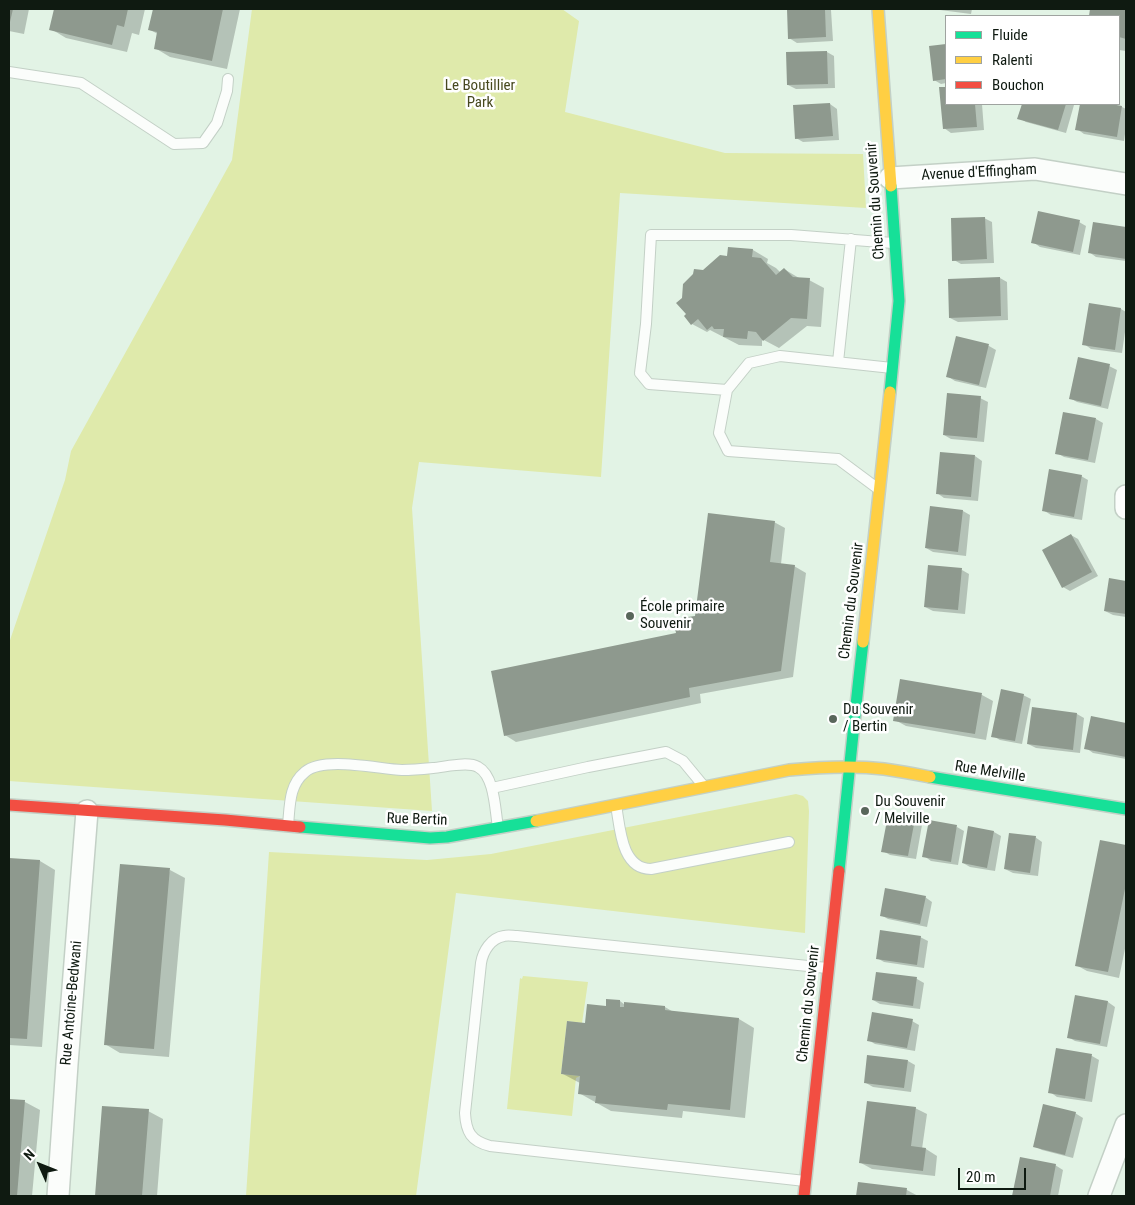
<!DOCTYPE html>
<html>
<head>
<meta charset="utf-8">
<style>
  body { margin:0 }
  #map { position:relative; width:1135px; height:1205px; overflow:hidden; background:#e2f3e5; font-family:"Roboto Condensed",sans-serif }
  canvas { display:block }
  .frame { position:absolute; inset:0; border:10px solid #0f1a11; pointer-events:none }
  .legend { position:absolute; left:945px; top:15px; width:175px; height:90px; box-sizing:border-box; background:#fff; border:1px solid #9fa3a0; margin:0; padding:6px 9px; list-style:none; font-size:15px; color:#0f1a11 }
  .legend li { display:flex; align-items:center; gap:10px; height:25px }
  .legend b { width:25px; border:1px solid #9fa3a0 }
  .north { position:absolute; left:15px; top:1140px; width:50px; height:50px; -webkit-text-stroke:4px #fff; paint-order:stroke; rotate:314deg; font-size:14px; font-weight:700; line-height:20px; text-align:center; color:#0f1a11 }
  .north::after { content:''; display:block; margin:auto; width:18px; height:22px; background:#0f1a11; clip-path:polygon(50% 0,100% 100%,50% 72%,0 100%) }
  .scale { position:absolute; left:958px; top:1168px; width:68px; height:22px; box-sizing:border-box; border:2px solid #0f1a11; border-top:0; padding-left:6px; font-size:15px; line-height:18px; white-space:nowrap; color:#0f1a11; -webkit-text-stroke:4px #fff; paint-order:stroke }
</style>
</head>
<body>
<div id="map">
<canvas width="1135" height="1205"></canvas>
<div class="frame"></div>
<ul class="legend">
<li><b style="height:6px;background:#16e098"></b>Fluide</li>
<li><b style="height:6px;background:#ffcf43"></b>Ralenti</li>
<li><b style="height:6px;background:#f24e42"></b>Bouchon</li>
</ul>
<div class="north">N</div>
<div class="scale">20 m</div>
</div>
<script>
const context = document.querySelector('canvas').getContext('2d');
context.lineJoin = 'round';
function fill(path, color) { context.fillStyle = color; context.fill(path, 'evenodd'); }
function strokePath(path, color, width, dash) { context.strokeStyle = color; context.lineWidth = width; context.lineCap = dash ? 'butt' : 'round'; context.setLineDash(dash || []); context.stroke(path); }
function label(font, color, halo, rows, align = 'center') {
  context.font = font + ' "Roboto Condensed",sans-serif'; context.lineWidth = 5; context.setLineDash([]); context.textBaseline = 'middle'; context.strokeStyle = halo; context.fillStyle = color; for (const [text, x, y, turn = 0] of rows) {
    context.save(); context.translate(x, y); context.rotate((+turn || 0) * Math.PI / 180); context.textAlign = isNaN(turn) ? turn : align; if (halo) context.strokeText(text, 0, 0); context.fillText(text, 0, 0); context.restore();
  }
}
const green = new Path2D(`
  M 252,9 L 562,9 L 579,21 L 565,112 L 725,153 L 863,154 L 866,208 L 620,193 L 601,477 L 419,462 L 412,508 L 432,811 L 9,781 L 9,643 L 65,480 L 71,451 L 232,160 Z
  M 796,794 L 803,796 L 808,801 L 809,811 L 805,933 L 456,893 L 416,1196 L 246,1196 L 269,852 L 427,860 L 491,854 Z
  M 523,976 L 588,982 L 582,1023 L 567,1021 L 561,1074 L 580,1076 L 576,1078 L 572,1116 L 507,1109 L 520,978 L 522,979 Z`);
const shadow = new Path2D(`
  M 9,9 L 29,9 L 24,34 L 9,31 Z
  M 56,9 L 145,9 L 139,35 L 132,33 L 127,52 L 66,38 L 51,29 Z
  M 154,9 L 240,9 L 227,69 L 170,57 L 155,48 L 158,34 L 150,30 Z
  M 788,9 L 830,9 L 831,10 L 833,41 L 797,43 L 789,38 Z
  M 938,9 L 972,9 L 971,14 L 940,10 Z
  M 1091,9 L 1126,9 L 1126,51 L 1119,50 L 1119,16 L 1090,16 Z
  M 946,46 L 946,83 L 941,84 L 934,80 L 930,48 Z
  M 827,52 L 834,56 L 835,88 L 796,89 L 788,85 L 788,53 Z
  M 941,88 L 946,88 L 946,104 L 982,104 L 984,130 L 951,133 L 944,128 Z
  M 830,104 L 837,109 L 839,140 L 803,142 L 796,138 Z
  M 1023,104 L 1071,104 L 1074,105 L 1066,133 L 1026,122 L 1019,118 Z
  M 1081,104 L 1104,104 L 1122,107 L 1126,109 L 1126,127 L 1124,141 L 1084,134 L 1077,129 Z
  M 984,218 L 992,222 L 994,263 L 961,264 L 954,260 Z
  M 1079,222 L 1086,226 L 1080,255 L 1040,247 L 1033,242 Z
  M 1094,223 L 1126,228 L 1126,261 L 1096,257 L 1089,252 Z
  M 753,250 L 768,259 L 767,263 L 776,268 L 780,272 L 784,269 L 799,278 L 809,280 L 824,288 L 821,327 L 807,326 L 779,348 L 762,339 L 762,346 L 739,345 L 710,330 L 707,332 L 692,324 L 687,314 L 683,298 L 703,271 L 728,257 Z
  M 1000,278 L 1007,282 L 1008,320 L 958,322 L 950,318 Z
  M 1090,304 L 1121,309 L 1126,312 L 1126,325 L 1122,353 L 1091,349 L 1084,344 Z
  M 957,338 L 989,346 L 996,350 L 986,388 L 955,381 L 947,376 Z
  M 1109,366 L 1117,370 L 1108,409 L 1077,402 L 1070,398 Z
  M 980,398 L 988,402 L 984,442 L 951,439 L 944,435 Z
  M 1096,419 L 1103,423 L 1095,463 L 1064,457 L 1057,453 Z
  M 975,456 L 982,461 L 978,501 L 944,498 L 937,493 Z
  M 1081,476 L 1088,480 L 1082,520 L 1051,515 L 1043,510 Z
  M 931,507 L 963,511 L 970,515 L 966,556 L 933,552 L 926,548 Z
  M 774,522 L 785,528 L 781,564 L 794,566 L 806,573 L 793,677 L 700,694 L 701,703 L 516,742 L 505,735 L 677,634 L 696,617 Z
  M 1071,535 L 1078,539 L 1098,576 L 1070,591 L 1063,587 Z
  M 962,570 L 969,574 L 965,614 L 933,611 L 925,607 Z
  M 1110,580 L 1126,582 L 1126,617 L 1113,615 L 1105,611 Z
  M 901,681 L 982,695 L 993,701 L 986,740 L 906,726 L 895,720 Z
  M 1023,695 L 1031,699 L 1022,744 L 1000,740 L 993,736 Z
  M 1033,708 L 1077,714 L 1084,718 L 1080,753 L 1036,748 L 1028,744 Z
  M 1092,718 L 1126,724 L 1126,759 L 1093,753 L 1086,748 Z
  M 914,821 L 922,825 L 916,859 L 890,855 L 883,851 Z
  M 957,827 L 964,831 L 958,865 L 931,861 L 924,856 Z
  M 969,828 L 994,832 L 1001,836 L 995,871 L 970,867 L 963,863 Z
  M 1035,837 L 1042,842 L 1038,876 L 1013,873 L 1005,869 Z
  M 1101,842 L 1126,847 L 1126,944 L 1119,978 L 1087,971 L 1076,965 Z
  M 9,859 L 40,861 L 55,870 L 42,1047 L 9,1045 Z
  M 170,870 L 185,878 L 169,1057 L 120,1053 L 105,1044 Z
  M 925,897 L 932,902 L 927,927 L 888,919 L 881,915 Z
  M 920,937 L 928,941 L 924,968 L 884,962 L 877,958 Z
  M 877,973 L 917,979 L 924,983 L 920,1009 L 880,1004 L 873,1000 Z
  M 1076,996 L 1108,1002 L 1115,1007 L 1107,1047 L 1075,1041 L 1068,1037 Z
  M 607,1000 L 620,1001 L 625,1005 L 665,1007 L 675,1013 L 739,1019 L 754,1028 L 745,1118 L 683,1111 L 682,1118 L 611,1111 L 579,1093 L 580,1083 L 578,1082 L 563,1074 L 586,1024 L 607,1007 Z
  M 912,1021 L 919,1025 L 915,1051 L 875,1044 L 868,1040 Z
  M 1057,1050 L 1092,1056 L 1099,1060 L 1092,1102 L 1057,1097 L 1050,1092 Z
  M 908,1061 L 915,1065 L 911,1092 L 873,1087 L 866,1083 Z
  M 9,1100 L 25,1102 L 40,1110 L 32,1196 L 9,1196 Z
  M 103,1107 L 148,1111 L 163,1119 L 157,1196 L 96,1196 Z
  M 915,1108 L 927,1114 L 922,1149 L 926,1149 L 937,1156 L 935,1176 L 872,1169 L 861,1163 Z
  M 1075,1113 L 1083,1118 L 1073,1158 L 1042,1150 L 1034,1146 Z
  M 1021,1159 L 1055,1165 L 1063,1170 L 1058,1196 L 1014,1196 Z
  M 859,1183 L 907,1190 L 918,1196 L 857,1196 Z`);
const building = new Path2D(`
  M 9,9 L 13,9 L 10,22 L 9,22 Z
  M 54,9 L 128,9 L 124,27 L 117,25 L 112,45 L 49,30 Z
  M 153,9 L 223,9 L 212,61 L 154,49 L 157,32 L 148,30 Z
  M 787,9 L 825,9 L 826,37 L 788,39 Z
  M 1090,9 L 1126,9 L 1126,39 L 1119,37 L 1119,16 L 1089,16 Z
  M 946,44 L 946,79 L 933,81 L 929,46 Z
  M 827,51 L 828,84 L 787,85 L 786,52 Z
  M 939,87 L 946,87 L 946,104 L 975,104 L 977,127 L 943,129 Z
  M 830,103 L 833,136 L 795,139 L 793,105 Z
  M 1022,104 L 1066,104 L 1058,130 L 1017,119 Z
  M 1080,104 L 1111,104 L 1122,106 L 1117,137 L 1075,130 Z
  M 1038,211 L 1080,220 L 1073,252 L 1031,243 Z
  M 985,217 L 987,259 L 952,261 L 951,218 Z
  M 1093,222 L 1126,227 L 1126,259 L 1088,253 Z
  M 728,247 L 753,249 L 752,257 L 761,258 L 776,275 L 784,268 L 793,277 L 810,278 L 807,319 L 791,318 L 763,341 L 756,332 L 748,331 L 747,339 L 723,337 L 724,329 L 714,329 L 712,326 L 707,330 L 698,319 L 691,325 L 684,316 L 686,314 L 676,303 L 682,298 L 683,284 L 693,274 L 694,269 L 703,270 L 720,255 L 727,256 Z
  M 1000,277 L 1001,316 L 949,318 L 948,279 Z
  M 1089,303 L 1121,308 L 1115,350 L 1082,345 Z
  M 956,336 L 989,344 L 979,385 L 946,377 Z
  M 1078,357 L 1110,364 L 1101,406 L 1069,399 Z
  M 947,393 L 981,396 L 977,438 L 943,435 Z
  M 1063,412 L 1096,418 L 1088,460 L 1055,454 Z
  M 940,452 L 975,455 L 971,497 L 936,494 Z
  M 1049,469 L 1082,475 L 1074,517 L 1042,511 Z
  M 930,506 L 963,510 L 958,552 L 925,548 Z
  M 708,513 L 775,521 L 770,562 L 795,565 L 781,671 L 689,688 L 690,697 L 504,736 L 491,671 L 676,633 L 673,619 L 695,616 Z
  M 1071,534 L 1092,572 L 1062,588 L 1042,550 Z
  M 928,565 L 962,568 L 958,610 L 924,607 Z
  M 1109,578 L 1126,581 L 1126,614 L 1104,611 Z
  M 900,679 L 982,693 L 975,734 L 893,721 Z
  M 1001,689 L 1024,694 L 1015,741 L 991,737 Z
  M 1032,707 L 1077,713 L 1073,750 L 1027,744 Z
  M 1091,716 L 1126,723 L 1126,757 L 1084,749 Z
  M 888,815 L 915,819 L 908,856 L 881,852 Z
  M 929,820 L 957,825 L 951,862 L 922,857 Z
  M 968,826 L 994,831 L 987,868 L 962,863 Z
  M 1009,833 L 1036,836 L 1030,873 L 1004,869 Z
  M 1100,840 L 1126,845 L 1126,884 L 1108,972 L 1075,966 Z
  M 9,858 L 40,860 L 27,1039 L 9,1038 Z
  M 120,864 L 170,868 L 154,1049 L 104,1045 Z
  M 885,888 L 926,896 L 920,924 L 880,916 Z
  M 880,930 L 921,936 L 917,965 L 876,959 Z
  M 876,972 L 917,977 L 913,1006 L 872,1000 Z
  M 1075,995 L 1108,1001 L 1100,1044 L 1067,1038 Z
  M 606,999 L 620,1000 L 620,1007 L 624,1007 L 624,1002 L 665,1006 L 665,1010 L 739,1018 L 730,1110 L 668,1104 L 667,1110 L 595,1103 L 596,1096 L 578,1094 L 580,1076 L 561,1074 L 567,1021 L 585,1023 L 587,1004 L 606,1006 Z
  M 872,1012 L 913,1019 L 907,1048 L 867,1041 Z
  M 1056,1048 L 1092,1054 L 1085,1099 L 1048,1093 Z
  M 867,1055 L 908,1060 L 904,1088 L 864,1083 Z
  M 9,1099 L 25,1100 L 17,1196 L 9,1196 Z
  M 867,1101 L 916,1107 L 911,1146 L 926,1148 L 923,1171 L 859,1163 Z
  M 1043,1104 L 1076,1112 L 1065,1155 L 1033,1147 Z
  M 102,1106 L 149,1109 L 142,1196 L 95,1196 Z
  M 1020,1157 L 1056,1164 L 1050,1196 L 1012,1196 Z
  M 858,1182 L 907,1188 L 906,1196 L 856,1196 Z`);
const lane = new Path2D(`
  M 9,72 L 81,83 L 174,144 L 203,143 L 217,123 L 227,91 L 228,79
  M 838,362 L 851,239
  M 892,368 L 780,356 L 749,363 L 727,390 L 649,384 L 640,373 L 646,324 L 651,235 L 791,235 L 893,243
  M 727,390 L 719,433 L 728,451 L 838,459 L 877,488
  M 492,788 L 588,767 L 666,752 L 683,761 L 702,784
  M 616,805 C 620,827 621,869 651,869 L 789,842
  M 288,825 C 290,805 289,785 305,772 C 324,756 378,769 402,770 C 412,770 423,769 433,768 C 445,767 468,761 478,767 C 495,776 495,811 498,827
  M 805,1181 L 490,1146 C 471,1141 466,1132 465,1113 L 481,963 C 483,951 491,938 504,936 C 508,935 513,936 517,936 L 827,968`);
const street = new Path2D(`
  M 890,178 L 1035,169 L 1126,184
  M 1126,496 L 1126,508
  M 58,1196 L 67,1064 L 87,811
  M 1099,1196 L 1126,1125`);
const fast = new Path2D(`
  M 890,392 L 899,301 L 891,186
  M 930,777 L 1126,809
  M 300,827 L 430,838 L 447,837 L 536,821
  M 839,871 C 847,795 854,719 863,642`);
const slow = new Path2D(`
  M 878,9 L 891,186
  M 863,642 L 890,392
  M 536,821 L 789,770 C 820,767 853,765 884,769 C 899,771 915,774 930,777`);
const jam = new Path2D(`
  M 9,805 L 225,820 L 300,827
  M 804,1196 L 839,871`);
const markers = [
  [630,616,5,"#59665b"],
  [833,719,5,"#59665b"],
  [865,811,5,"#59665b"]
];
const parkNames = [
  ["Le Boutillier",480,86],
  ["Park",480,103]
];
const streetNames = [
  ["Avenue d'Effingham",979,173,-3],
  ["Chemin du Souvenir",876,201,-94],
  ["Chemin du Souvenir",852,601,-83],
  ["Rue Melville",990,772,9],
  ["Rue Bertin",417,820,2],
  ["Rue Antoine-Bedwani",72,1003,-85],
  ["Chemin du Souvenir",809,1004,-84]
];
const poiNames = [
  ["École primaire",640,607],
  ["Souvenir",640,624],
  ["Du Souvenir",843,710],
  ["/ Bertin",843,727],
  ["Du Souvenir",875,802],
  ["/ Melville",875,819]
];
fill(green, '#dfeaab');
fill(shadow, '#0003');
fill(building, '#8e998e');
strokePath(lane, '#c3d0c6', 12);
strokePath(street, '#c3d0c6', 24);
strokePath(fast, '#c3d0c6', 14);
strokePath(slow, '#c3d0c6', 14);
strokePath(jam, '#c3d0c6', 14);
strokePath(lane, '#fbfdfb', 10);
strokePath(street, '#fbfdfb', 21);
strokePath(fast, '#16e098', 11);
strokePath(slow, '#ffcf43', 11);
strokePath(jam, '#f24e42', 11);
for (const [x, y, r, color] of markers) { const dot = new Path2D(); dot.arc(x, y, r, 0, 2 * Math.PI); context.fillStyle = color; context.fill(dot); strokePath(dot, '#fff', 2); }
label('15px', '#47491f', '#fff', parkNames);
label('15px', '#0f1a11', '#fff', streetNames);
label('15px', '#0f1a11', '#fff', poiNames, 'left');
</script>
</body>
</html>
